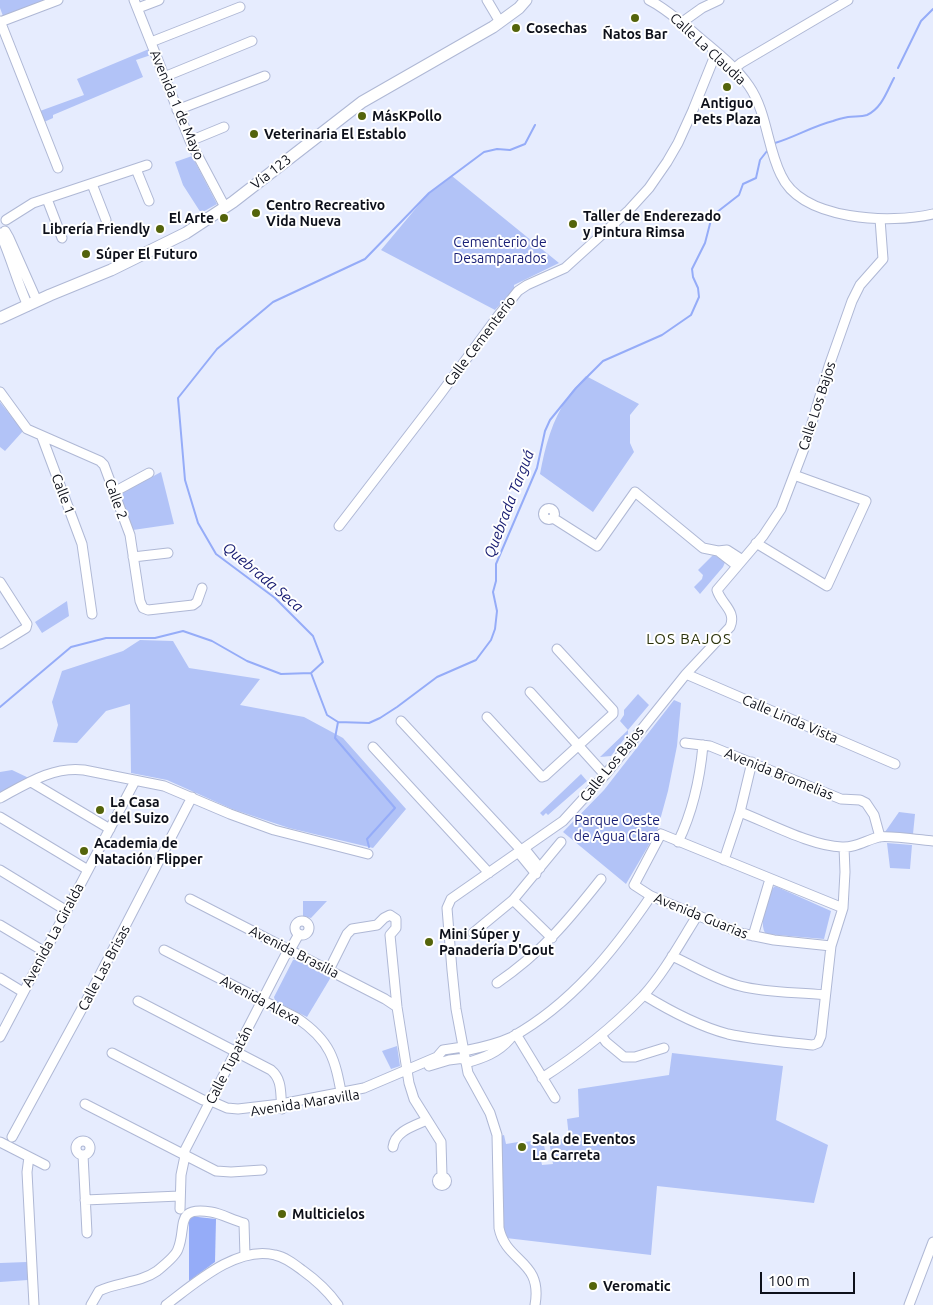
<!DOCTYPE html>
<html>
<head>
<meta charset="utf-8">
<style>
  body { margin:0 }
  #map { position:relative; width:933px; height:1305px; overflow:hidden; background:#e6ecfe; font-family:Ubuntu,sans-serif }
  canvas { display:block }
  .scale { position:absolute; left:760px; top:1272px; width:95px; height:22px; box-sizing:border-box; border:2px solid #0d101a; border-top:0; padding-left:6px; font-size:15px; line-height:18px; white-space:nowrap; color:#0d101a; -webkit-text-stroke:4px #fff; paint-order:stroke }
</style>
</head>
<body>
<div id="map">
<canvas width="933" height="1305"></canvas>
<div class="scale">100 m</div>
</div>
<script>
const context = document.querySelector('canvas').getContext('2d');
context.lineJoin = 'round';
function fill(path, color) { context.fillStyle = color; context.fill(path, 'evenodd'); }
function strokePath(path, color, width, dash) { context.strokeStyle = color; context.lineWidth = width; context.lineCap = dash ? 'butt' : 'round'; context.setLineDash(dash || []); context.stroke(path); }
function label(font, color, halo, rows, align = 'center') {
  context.font = font + ' Ubuntu,sans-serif'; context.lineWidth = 4; context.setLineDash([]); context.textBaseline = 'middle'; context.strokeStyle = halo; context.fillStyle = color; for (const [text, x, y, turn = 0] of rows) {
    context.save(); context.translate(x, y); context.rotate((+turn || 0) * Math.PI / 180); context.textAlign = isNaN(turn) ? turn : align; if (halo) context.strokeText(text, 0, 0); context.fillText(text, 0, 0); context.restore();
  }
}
const green = new Path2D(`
  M 0,0 L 45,0 L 3,16 L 0,8 Z
  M 149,49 L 151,55 L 136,60 L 143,77 L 53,115 L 53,118 L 44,122 L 40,111 L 84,95 L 77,79 Z
  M 192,156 L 217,204 L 201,213 L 183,185 L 175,162 Z
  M 452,176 L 559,263 L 514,285 L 514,289 L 495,310 L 381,250 L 427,195 Z
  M 586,376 L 639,404 L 630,415 L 630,443 L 634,452 L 593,512 L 540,474 C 545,447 552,420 568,397 C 573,389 580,383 586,376 Z
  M 0,402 L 23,431 L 5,451 L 0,447 Z
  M 161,472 L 174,524 L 133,530 L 120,494 Z
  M 713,555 L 726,560 L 723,567 L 700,594 L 694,587 L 702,579 L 703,575 L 698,570 Z
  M 67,601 L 69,616 L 42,633 L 35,622 Z
  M 140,640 L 173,641 L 189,668 L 260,679 L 240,705 L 304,717 L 343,738 L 406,809 L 373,848 L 289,828 L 232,809 L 167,780 L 131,773 L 130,704 L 106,711 L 77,743 L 53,742 L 58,725 L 52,702 L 62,671 L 123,651 Z
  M 638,694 L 649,705 L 628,730 L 628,734 L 611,756 L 600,757 L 628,730 L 620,721 L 624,715 L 624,710 Z
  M 674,700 L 681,703 L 677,746 L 668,791 L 657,831 L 626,884 L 563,832 L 604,790 Z
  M 12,770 L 33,780 L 0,797 L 0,772 Z
  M 581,774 L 587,781 L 548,815 L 546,813 L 543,816 L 540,813 Z
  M 899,812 L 915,814 L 913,834 L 885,832 Z
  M 887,843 L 912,845 L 910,869 L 890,868 Z
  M 775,886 L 831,911 L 824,939 L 766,934 C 758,925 767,893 775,886 Z
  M 303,901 L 327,901 L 311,918 L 303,916 Z
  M 297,959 L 331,977 L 307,1017 L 275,1001 L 274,997 L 293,960 Z
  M 397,1046 L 400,1066 L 391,1069 L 382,1051 Z
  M 672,1053 L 783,1066 L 776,1120 L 828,1145 L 814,1203 L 657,1186 L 651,1255 L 506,1238 L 503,1228 L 500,1136 L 504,1135 L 506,1144 L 518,1142 L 520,1152 L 526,1151 L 525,1142 L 532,1141 L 532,1143 L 543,1141 L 545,1150 L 539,1151 L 542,1165 L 553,1164 L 549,1141 L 569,1138 L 567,1119 L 579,1117 L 578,1089 L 669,1075 Z
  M 27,1262 L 28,1280 L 0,1282 L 0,1263 Z`);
const water = new Path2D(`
  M 189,1216 L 216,1219 L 215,1262 L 189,1281 Z`);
const stream = new Path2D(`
  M 898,68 L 921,21 L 933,9
  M 775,143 C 795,137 813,126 833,121 C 838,119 843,118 848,117 C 854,116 861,117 867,115 C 882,108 887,91 894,78
  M 311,673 L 327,715 L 338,722 L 369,723 L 380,718 L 397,707 L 437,677 L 476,660 L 491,640 L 495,629 L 497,611 L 493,592 L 496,581 L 496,564 L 537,468 L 545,431 L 550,420 L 576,388 L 603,361 L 662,335 L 691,315 L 699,297 L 698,288 L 693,277 L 692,269 L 705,243 L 712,216 L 739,195 L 743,184 L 756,178 L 760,160 L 767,151
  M 0,707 L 71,647 L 106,638 L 155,638 L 183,631 L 212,641 L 247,661 L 281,674 L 311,673 L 323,662 L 313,636 L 275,598 L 216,554 L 198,523 L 185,480 L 178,398 L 217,349 L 273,302 L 365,259 L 429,193 L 484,152 L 497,149 L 510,150 L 525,144 L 535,125
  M 338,722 L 335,738 L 395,808 L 367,839 L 369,847`);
const minor = new Path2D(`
  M 134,0 L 190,141 L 225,207
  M 487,0 L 500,22
  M 649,0 C 665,8 678,20 692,31 C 711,48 735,65 749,86 C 767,112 767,147 781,175 C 802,221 891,224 933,214
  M 138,8 L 159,0
  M 0,21 L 58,168
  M 0,22 L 58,0
  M 681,23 L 702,8 L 719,0
  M 151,42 L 240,7
  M 734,69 L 741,63 L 848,0
  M 164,77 L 252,41
  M 177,110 L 265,76
  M 190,141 L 224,127
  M 136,169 L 149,201
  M 92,184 L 106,220
  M 47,199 L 62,238
  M 6,220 L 33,203 L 147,165
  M 5,231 L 9,238 L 37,301
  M 0,233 C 11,257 17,282 28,306
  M 0,392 L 27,429 L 100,461 L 104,465 L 130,535 L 140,601 L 143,608 L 148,610 L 193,605 L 197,602 L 202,588
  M 42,437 L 82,544 L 92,614
  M 114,492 L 149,473
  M543.5 514a5.5 5.5 0 1 1 11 0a5.5 5.5 0 1 1-11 0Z
  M 553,518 L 597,546 L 635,492 L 703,548 L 718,551 L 727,550 L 741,559
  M 339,526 L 439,396 L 498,316 L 518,291 L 527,285 L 565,268 L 629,210 L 649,188 L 667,162 L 678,143 L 693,110 L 716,53
  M 756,543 L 827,586 L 866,501 L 794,475
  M 718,551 L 736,565
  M 133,557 L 168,553
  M 0,582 L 27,624 L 26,628 L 0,644
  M 686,674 L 895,764
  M 530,692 L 605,775
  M 487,717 L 542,777 L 545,776 L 613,714 L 613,710 L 557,649
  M 401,721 L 521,850
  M 685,743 L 710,746 L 841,799 L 860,800 L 866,803 L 874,815 L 880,837
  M 373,747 L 489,873
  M 31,782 L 110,829
  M 0,798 C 26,784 53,766 84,770 L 164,786 L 230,814 L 274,830 L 368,854
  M 740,812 C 769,823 811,846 842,847 C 856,848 866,840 879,837 C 888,835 922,840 933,841
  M 0,817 L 88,870
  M 678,842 C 693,811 700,779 703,745
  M 524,848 L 540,868
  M 518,852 L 536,874
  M 724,860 L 740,812 L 752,762
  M 0,870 L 67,911
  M 190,899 L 385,999 L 397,1007
  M 513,900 L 552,938
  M295 928a7 7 0 1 1 14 0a7 7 0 1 1-14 0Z
  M 0,925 L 45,952
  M 473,933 L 513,900 L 561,842
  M 753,936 L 770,879
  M 831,946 L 774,940 L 740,933 L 651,896 L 634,885 L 661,834 L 843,908
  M 164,950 L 297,1018 C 331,1041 335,1059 342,1097
  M 672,956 C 694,966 716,980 740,986 C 767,993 797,992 825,995
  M 329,970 L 347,934 L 352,929 L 377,925 L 384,918 L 390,915 L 396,919 L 396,928 L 390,935 L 397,1007 L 409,1083 L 414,1099 L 441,1142 L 442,1176
  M 0,978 L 23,992
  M 497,983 C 542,952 567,922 601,879
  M 644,995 C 670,1011 698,1026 728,1034 C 756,1040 785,1042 813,1045 L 818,1043 L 821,1036 L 831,946 L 843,908 L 845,872 L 844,847
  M 138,1001 L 271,1070 C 283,1080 280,1094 282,1109
  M 516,1034 L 555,1098
  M 601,1035 L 606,1042 L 624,1057 L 635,1057 L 664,1048
  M 0,1037 L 135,781
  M 464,1051 C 479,1048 497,1044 512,1037 C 571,1004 613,952 651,896
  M 112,1053 L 203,1100 L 211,1101 L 227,1108 L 238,1109 L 281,1104 L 364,1088 L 437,1057 L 443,1050 L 463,1047
  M 466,1063 C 483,1058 498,1053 510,1039
  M 429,1066 L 449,1060 L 465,1058
  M 542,1078 C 578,1055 613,1027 643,996 C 664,973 680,943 697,916
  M 85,1104 L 216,1171 L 231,1172 L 262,1170
  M 12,1137 L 91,992 L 192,797
  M76 1148a7 7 0 1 1 14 0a7 7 0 1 1-14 0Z
  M 0,1142 L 45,1165
  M 393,1147 C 395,1131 414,1126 427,1120
  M 83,1155 L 87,1233
  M 29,1157 L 27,1172 L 34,1305
  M437.5 1181a4.5 4.5 0 1 1 9 0a4.5 4.5 0 1 1-9 0Z
  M 85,1200 L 180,1196
  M 180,1209 L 181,1175 L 185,1156 L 185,1150 L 285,956 L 290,950 L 299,934
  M 91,1305 L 99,1291 C 117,1282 140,1283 157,1271 C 163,1266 176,1256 178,1249 C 187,1227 174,1206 211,1212 C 223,1214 232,1220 244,1223 L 245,1256
  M 166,1305 C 194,1284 237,1245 275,1255 C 285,1257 294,1264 302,1270 C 316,1280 328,1291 338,1305
  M 535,1305 C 543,1260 506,1263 499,1228 L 497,1135 L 490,1113 L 468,1073 L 456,1009 L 452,970 L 447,908 L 451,899 L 461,892 L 563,821 L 605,775 L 686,674 L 730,627 C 737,611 721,604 717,590 L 763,536 L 781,509 L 805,446 L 829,366 L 852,301 L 860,285 L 883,259 L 880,219
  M 909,1305 L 933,1242`);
const major = new Path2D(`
  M 0,318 L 50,295 L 111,270 L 186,233 L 233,202 L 362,102 L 493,27 L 519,8 L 526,0`);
const markers = [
  [635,18,5,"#54640b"],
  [516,28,5,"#54640b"],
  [727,87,5,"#54640b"],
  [362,116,5,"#54640b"],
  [254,134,5,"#54640b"],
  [256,213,5,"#54640b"],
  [224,218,5,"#54640b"],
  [573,224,5,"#54640b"],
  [160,229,5,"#54640b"],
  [86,254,5,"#54640b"],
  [100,810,5,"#54640b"],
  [84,851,5,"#54640b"],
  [429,942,5,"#54640b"],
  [522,1147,5,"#54640b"],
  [282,1214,5,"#54640b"],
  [593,1286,5,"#54640b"]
];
const poiNames = [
  ["Cosechas",526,28],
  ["Ñatos Bar",635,34,"center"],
  ["Antiguo",727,103,"center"],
  ["Pets Plaza",727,119,"center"],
  ["MásKPollo",372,116],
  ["Veterinaria El Establo",264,134],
  ["Centro Recreativo",266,205],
  ["Vida Nueva",266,221],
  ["Taller de Enderezado",583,216],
  ["y Pintura Rimsa",583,232],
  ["El Arte",214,218,"right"],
  ["Librería Friendly",150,229,"right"],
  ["Súper El Futuro",96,254],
  ["La Casa",110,802],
  ["del Suizo",110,818],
  ["Academia de",94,843],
  ["Natación Flipper",94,859],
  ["Mini Súper y",439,934],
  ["Panadería D'Gout",439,950],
  ["Sala de Eventos",532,1139],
  ["La Carreta",532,1155],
  ["Multicielos",292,1214],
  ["Veromatic",603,1286]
];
const streetNames = [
  ["Calle La Claudia",708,49,43],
  ["Avenida 1 de Mayo",177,105,67],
  ["Vía 123",271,172,-38],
  ["Calle Cementerio",480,341,-53],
  ["Calle Los Bajos",817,406,-72],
  ["Calle 1",63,494,69],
  ["Calle 2",116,499,70],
  ["Calle Linda Vista",790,719,23],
  ["Calle Los Bajos",612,764,-51],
  ["Avenida Bromelias",779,774,22],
  ["Avenida Guarias",701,916,22],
  ["Avenida La Giralda",53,935,-62],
  ["Avenida Brasilia",294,952,27],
  ["Calle Las Brisas",104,968,-62],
  ["Avenida Alexa",260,1000,28],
  ["Calle Tupatán",229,1065,-63],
  ["Avenida Maravilla",305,1103,-9]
];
const parkNames = [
  ["Cementerio de",500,242],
  ["Desamparados",500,258],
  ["Parque Oeste",617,820],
  ["de Agua Clara",617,836]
];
const waterNames = [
  ["Quebrada Targuá",509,504,-69],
  ["Quebrada Seca",263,577,40]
];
const neighbourhoodNames = [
  ["LOS BAJOS",689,639]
];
fill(green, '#b2c3f7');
fill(water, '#95acf8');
strokePath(stream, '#95acf8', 2);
strokePath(minor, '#afb8d5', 11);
strokePath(major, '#afb8d5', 13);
strokePath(minor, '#fff', 9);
strokePath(major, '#fff', 11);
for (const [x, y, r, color] of markers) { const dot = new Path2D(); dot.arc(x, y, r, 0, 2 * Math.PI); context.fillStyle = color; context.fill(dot); strokePath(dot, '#fff', 2); }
label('bold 14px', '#0d101a', '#fff', poiNames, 'left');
label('14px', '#0d101a', '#fff', streetNames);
label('14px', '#181f75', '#fff', parkNames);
label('italic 15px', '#161b71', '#fff', waterNames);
context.letterSpacing = '1px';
label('15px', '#2b330c', '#fff', neighbourhoodNames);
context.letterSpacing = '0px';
</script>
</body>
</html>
